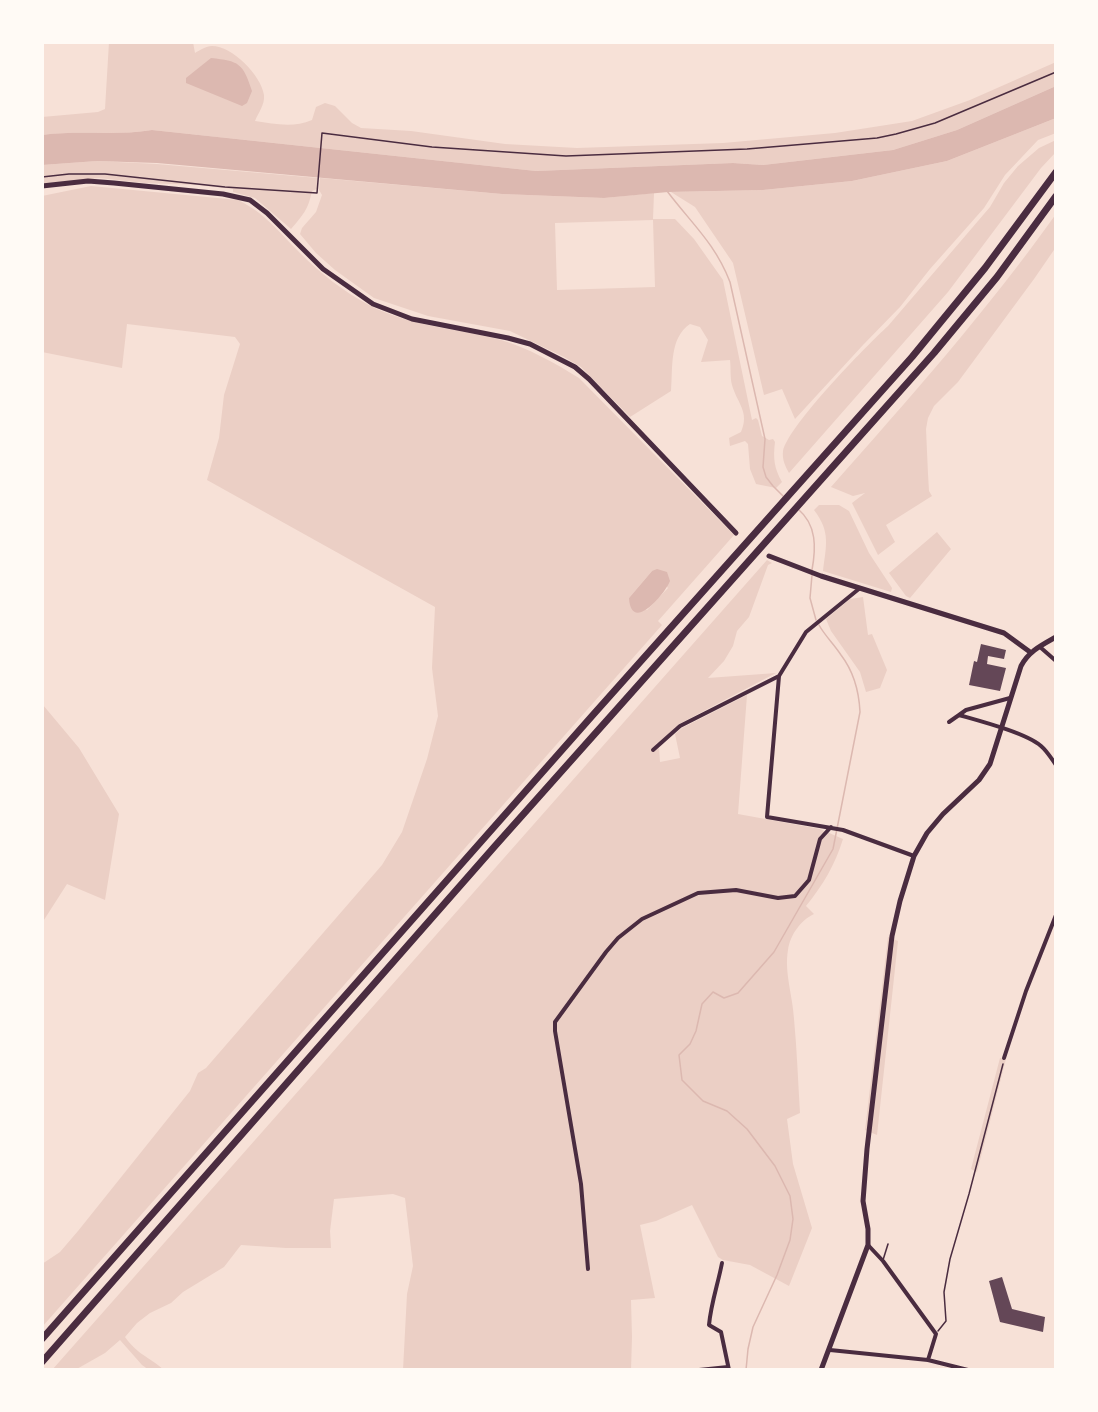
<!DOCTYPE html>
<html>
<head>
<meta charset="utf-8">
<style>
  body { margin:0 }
  #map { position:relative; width:1098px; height:1412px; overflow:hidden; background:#f7e1d7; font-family:"DM Sans",sans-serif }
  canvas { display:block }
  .frame { position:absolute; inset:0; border:44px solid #fffaf5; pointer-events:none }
</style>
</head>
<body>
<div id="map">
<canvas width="1098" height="1412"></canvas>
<div class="frame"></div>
</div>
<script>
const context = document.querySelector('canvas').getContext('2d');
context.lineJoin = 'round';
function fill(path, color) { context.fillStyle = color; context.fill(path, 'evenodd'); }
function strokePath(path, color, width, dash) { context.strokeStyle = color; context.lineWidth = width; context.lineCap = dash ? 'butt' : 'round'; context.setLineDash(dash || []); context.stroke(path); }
const green = new Path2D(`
  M 109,42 L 193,42 L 195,53 C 200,50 206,46 212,46 C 232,46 261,75 264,95 C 265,105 258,113 255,121 C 275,124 293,128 312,120 L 316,107 L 325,103 L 335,106 L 352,123 L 361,128 L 411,131 L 505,144 L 577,148 L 723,143 L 835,133 L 912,121 L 970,100 L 1056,62 L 1056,86 L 957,130 L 893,150 L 763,165 L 733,163 L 536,171 L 152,130 C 116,136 79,130 42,135 L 42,117 L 98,112 L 105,109 Z
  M 1056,118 L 1056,133 L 1038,140 L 1005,175 L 984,208 L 930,269 L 900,307 L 863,345 L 795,419 L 782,389 L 764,395 L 733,263 L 695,207 L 671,192 L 763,190 L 852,181 L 947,161 Z
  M 1056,140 L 1056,152 L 1041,168 L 948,292 L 789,473 C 785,466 782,459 783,451 C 789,425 866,346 888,326 L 990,207 L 1004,183 L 1018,166 L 1039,148 Z
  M 97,161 L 157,164 L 318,178 L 317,189 L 312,191 C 308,210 303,215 291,229 L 255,198 L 233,192 L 233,189 L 197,185 L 145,183 L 99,178 L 42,184 L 42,165 Z
  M 320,178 L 502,194 L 604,198 L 654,193 L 653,219 L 675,219 L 694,239 L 723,280 L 752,420 L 756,418 L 758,420 L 762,436 L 769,440 L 773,439 L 775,442 C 773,458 774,468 782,482 L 776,488 L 756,484 L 750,469 L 748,444 L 745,441 L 730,446 L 729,438 L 741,432 C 750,412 737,403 732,385 C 730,378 731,368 730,360 L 701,362 L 708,340 L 700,327 L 690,324 C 669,338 673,368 671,391 L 630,417 L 581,367 L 564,357 L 510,331 L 428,316 L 374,298 L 335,270 L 316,253 L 300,234 L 302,228 L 316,212 L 322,195 L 319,190 ZM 653,220 L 655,287 L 557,290 L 555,223 Z
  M 91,186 L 238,200 C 265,213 279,232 300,253 C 320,273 344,292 369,305 C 411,327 457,328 501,340 C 528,348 555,363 579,378 L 734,535 L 658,621 L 662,625 L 42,1327 L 42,1264 L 60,1252 L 78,1231 L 190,1091 L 198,1073 L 206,1068 L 382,865 L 402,832 L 427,759 L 438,716 L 432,668 L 435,607 L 207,480 L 219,438 L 224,395 L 240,344 L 235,337 L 127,324 L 122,368 L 42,352 L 42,196 ZM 652,571 L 668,588 L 647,610 L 629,598 Z
  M 1056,214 L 1056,247 L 1034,279 L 958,382 L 934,406 L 928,418 L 926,429 L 928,474 L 929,491 L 932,496 L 886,525 L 895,542 L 878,555 L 852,503 L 865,493 L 853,496 L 831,487 C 909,399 987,311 1056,214 Z
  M 819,505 L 839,505 L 849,511 L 869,553 L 892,588 L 891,592 L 823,571 C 826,546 831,532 814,510 Z
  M 937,532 L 951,549 L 910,598 L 906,596 L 889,573 Z
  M 767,560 L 772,563 L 768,565 L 749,617 L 737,631 L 733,646 L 724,661 L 708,678 L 776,673 L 679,724 L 657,745 L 659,748 L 660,762 L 680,758 L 675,734 L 682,728 L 747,695 L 738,814 L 820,829 L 843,839 C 835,865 823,885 806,906 L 814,914 C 801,920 790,935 788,950 C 784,972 793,997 794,1019 C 797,1050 798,1082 800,1113 L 787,1119 L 793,1164 L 812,1228 L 789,1286 L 750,1265 L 723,1260 L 718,1257 L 692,1205 L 656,1221 L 640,1225 L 655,1298 L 631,1300 L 632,1337 L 631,1370 L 403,1370 L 407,1294 L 413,1266 L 405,1198 L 393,1194 L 334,1199 L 330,1231 L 331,1248 L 286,1248 L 241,1245 L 224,1267 L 183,1292 L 171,1303 L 150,1313 L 137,1323 L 125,1337 C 138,1355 148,1356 164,1370 L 149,1370 L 142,1365 L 120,1340 L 105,1353 L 75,1370 L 52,1370 Z
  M 863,597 L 868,635 L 872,634 L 887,670 L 880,688 L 866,692 L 860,672 L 831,631 L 826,619 L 850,599 Z
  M 42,694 L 43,705 L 79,748 L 119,814 L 105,900 L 67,884 L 42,923 Z
  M 888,937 L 898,941 L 877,1135 L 865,1130 Z
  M 1000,1058 L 1006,1059 L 977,1172 L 971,1169 Z`);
const water = new Path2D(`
  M 211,58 C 239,61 243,63 252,91 L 247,103 L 242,106 L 186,83 L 186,78 Z
  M 1056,86 L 1056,118 L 947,161 L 852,181 L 763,190 L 668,192 L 604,198 L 502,194 L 157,163 L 97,161 L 42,165 L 42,135 C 79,130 116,136 152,130 L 536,171 L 733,163 L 763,165 L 893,150 L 957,130 Z
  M 657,569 L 667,572 L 670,581 C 665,594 631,634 629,598 L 652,571 Z`);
const stream = new Path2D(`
  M 667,191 C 691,223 715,243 730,282 L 765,439 L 763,467 L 766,477 L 773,486 L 783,496
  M 798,509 C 817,525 816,548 812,570
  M 812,575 L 810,598 L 816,620
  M 746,1370 L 748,1349 L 753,1327 L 777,1275 L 790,1240 L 793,1219 L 790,1196 L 775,1166 L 747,1129 L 727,1111 L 703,1101 L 682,1080 L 679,1055 L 690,1044 L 696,1031 L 702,1004 L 713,992 L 724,998 L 738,993 L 774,952 L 833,849 L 860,712 C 859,691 854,672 841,655 C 834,644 825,636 819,625`);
const building = new Path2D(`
  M 981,644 L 1006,650 L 1004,659 L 988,656 L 987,664 L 1006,668 L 1000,691 L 969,685 L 974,661 L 977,662 Z
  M 1002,1277 L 1012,1309 L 1045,1317 L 1043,1332 L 1000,1322 L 989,1281 Z`);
const path = new Path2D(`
  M 42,177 L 69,174 L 105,174 L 225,187 L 317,193 L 322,133 L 432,147 L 566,156 L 747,149 L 877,138 L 896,134 L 935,123 L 1056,72
  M 938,1331 L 946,1321 L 944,1292 L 950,1259 L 969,1194 L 1003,1064`);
const service = new Path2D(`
  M 883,1260 L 888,1244`);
const minor = new Path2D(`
  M 1040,647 L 1056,661
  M 779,676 L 767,817 L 843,830 L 914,856
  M 959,715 L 966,710 L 1010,698
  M 949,722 L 959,715 C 980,721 1026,733 1041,746 C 1047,751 1051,758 1056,765
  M 653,750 L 680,726 L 779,676 L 806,632 L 860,588
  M 1004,1058 L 1026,991 L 1056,915
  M 868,1245 L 883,1261 L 936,1334 L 928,1360
  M 722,1263 C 718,1284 711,1303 709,1325 L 721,1332 L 729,1370
  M 588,1269 L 581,1184 L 555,1031 L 555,1022 L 606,952 L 618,938 L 642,919 L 698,893 L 736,890 L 778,898 L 795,896 L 809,880 L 820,839 L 831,827
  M 830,1350 L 928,1360 L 968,1370
  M 699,1370 L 728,1367`);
const secondary = new Path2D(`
  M 42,186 L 88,181 L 114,183 L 223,194 L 250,200 L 267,213 L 323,269 L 373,304 L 412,319 L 508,338 L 530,344 L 575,367 L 589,379 L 736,533
  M 769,556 L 821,576 L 1004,633 L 1030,652
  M 821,1370 L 868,1245 L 868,1229 L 863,1201 L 867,1149 L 892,936 L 900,901 L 914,856 L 927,833 L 943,814 L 979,780 L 990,764 L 1021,666 C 1029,651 1042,645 1056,637`);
const motorway = new Path2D(`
  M 42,1339 L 592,716 L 912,357 L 985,268 L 1056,172
  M 42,1362 L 495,846 L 934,353 L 997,277 L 1056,196`);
fill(green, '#ebcfc5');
fill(water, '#dcb8b0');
strokePath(stream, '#dcb8b0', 1.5);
fill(building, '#644757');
strokePath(path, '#4a2c40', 1.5);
strokePath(service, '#4a2c40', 1.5);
strokePath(minor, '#4a2c40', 4);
strokePath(secondary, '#4a2c40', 5);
strokePath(motorway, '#4a2c40', 7);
</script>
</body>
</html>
